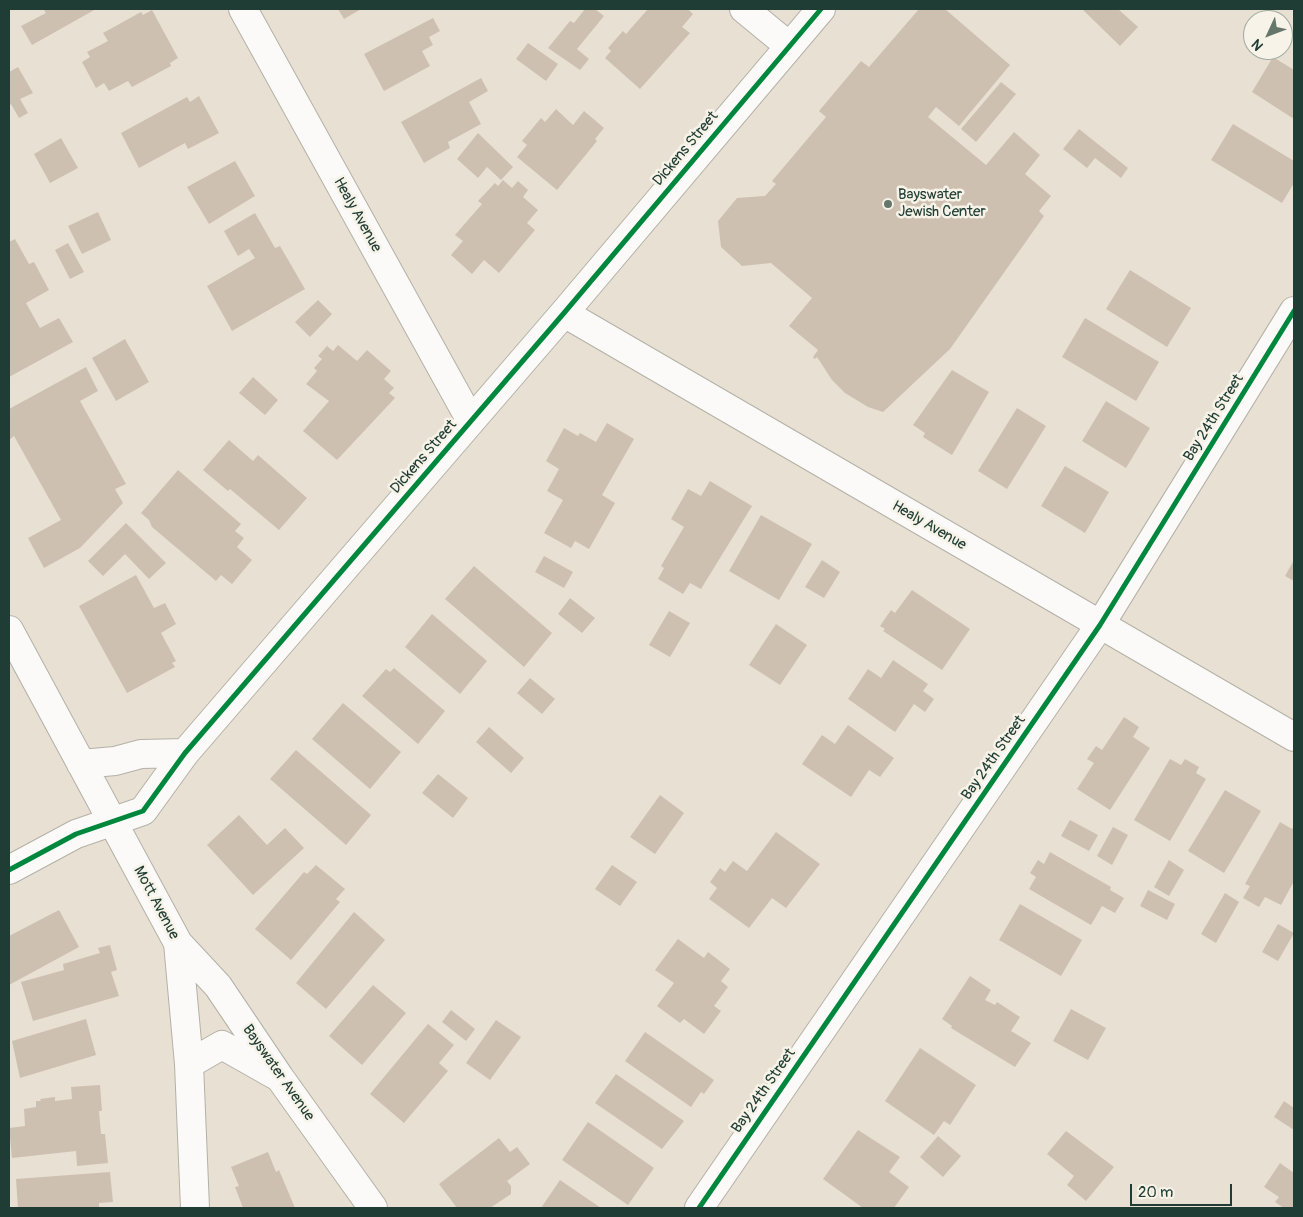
<!DOCTYPE html>
<html>
<head>
<meta charset="utf-8">
<style>
  body { margin:0 }
  #map { position:relative; width:1303px; height:1217px; overflow:hidden; background:#e8e0d2; font-family:Pangolin,sans-serif }
  canvas { display:block }
  .frame { position:absolute; inset:0; border:10px solid #1f3d34; pointer-events:none }
  .north { position:absolute; left:1243px; top:10px; width:50px; height:50px; box-sizing:border-box; background:#f7f3e8; border:1px solid #a1aaa0; border-radius:50%; rotate:227deg; font-size:14px; font-weight:700; line-height:20px; text-align:center; color:#1f3d34 }
  .north::after { content:''; display:block; margin:auto; width:18px; height:22px; background:#65766b; clip-path:polygon(50% 0,100% 100%,50% 72%,0 100%) }
  .scale { position:absolute; left:1130px; top:1184px; width:102px; height:22px; box-sizing:border-box; border:2px solid #1f3d34; border-top:0; padding-left:6px; font-size:15px; line-height:18px; white-space:nowrap; color:#1f3d34; -webkit-text-stroke:4px #f7f3e8; paint-order:stroke }
</style>
</head>
<body>
<div id="map">
<canvas width="1303" height="1217"></canvas>
<div class="frame"></div>
<div class="north">N</div>
<div class="scale">20 m</div>
</div>
<script>
const context = document.querySelector('canvas').getContext('2d');
context.lineJoin = 'round';
function fill(path, color) { context.fillStyle = color; context.fill(path, 'evenodd'); }
function strokePath(path, color, width, dash) { context.strokeStyle = color; context.lineWidth = width; context.lineCap = dash ? 'butt' : 'round'; context.setLineDash(dash || []); context.stroke(path); }
function label(font, color, halo, rows, align = 'center') {
  context.font = font + ' Pangolin,sans-serif'; context.lineWidth = 5; context.setLineDash([]); context.textBaseline = 'middle'; context.strokeStyle = halo; context.fillStyle = color; for (const [text, x, y, turn = 0] of rows) {
    context.save(); context.translate(x, y); context.rotate((+turn || 0) * Math.PI / 180); context.textAlign = isNaN(turn) ? turn : align; if (halo) context.strokeText(text, 0, 0); context.fillText(text, 0, 0); context.restore();
  }
}
const building = new Path2D(`
  M 46,9 L 96,9 L 32,45 L 21,26 L 46,13 L 44,10 Z
  M 338,9 L 361,9 L 344,19 Z
  M 585,9 L 595,9 L 604,16 L 577,49 L 589,59 L 580,70 L 548,48 L 570,21 L 574,23 Z
  M 648,9 L 688,9 L 693,14 L 682,27 L 690,33 L 640,89 L 605,58 L 611,51 L 608,48 L 623,31 L 626,34 Z
  M 919,9 L 945,9 L 1010,65 L 959,126 L 936,107 L 928,117 L 986,165 L 1014,132 L 1040,155 L 1025,174 L 1051,196 L 1039,211 L 1044,216 L 950,349 L 883,412 L 868,407 L 845,393 L 832,380 L 817,357 L 815,359 L 813,357 L 818,350 L 789,326 L 812,298 L 771,263 L 742,266 L 721,247 L 718,221 L 737,198 L 765,196 L 776,184 L 772,181 L 826,117 L 819,111 L 861,61 L 869,67 Z
  M 1082,9 L 1118,9 L 1138,27 L 1120,46 Z
  M 152,10 L 178,58 L 170,63 L 171,66 L 132,87 L 128,81 L 109,91 L 104,83 L 96,88 L 82,62 L 90,57 L 87,52 L 108,41 L 103,33 L 141,12 L 143,15 Z
  M 433,18 L 440,31 L 429,37 L 433,45 L 422,51 L 430,66 L 384,91 L 364,54 Z
  M 528,43 L 558,64 L 546,81 L 516,59 Z
  M 1273,57 L 1294,70 L 1294,119 L 1252,92 Z
  M 18,67 L 33,93 L 20,99 L 28,113 L 19,118 L 11,104 L 9,106 L 9,72 Z
  M 481,78 L 488,91 L 469,102 L 481,124 L 448,142 L 450,148 L 424,163 L 401,122 Z
  M 1001,82 L 1016,94 L 976,142 L 961,129 Z
  M 199,96 L 219,133 L 188,149 L 185,143 L 139,168 L 121,133 L 187,97 L 190,102 Z
  M 556,109 L 573,125 L 584,111 L 604,128 L 595,139 L 597,141 L 557,190 L 517,157 L 527,145 L 522,141 L 541,118 L 545,122 Z
  M 1233,124 L 1294,161 L 1294,183 L 1282,203 L 1211,160 Z
  M 1079,129 L 1128,168 L 1121,178 L 1095,158 L 1087,168 L 1063,149 Z
  M 478,133 L 513,167 L 501,180 L 487,167 L 478,178 L 457,159 Z
  M 61,138 L 78,168 L 50,183 L 34,154 Z
  M 235,161 L 255,196 L 209,224 L 187,187 Z
  M 503,180 L 512,188 L 518,181 L 528,190 L 523,197 L 538,210 L 527,223 L 535,230 L 499,273 L 484,260 L 472,274 L 451,255 L 463,241 L 455,235 L 482,204 L 478,201 L 495,183 L 498,186 Z
  M 98,212 L 111,240 L 82,254 L 68,226 Z
  M 255,213 L 275,248 L 280,246 L 305,289 L 232,331 L 207,286 L 255,258 L 249,249 L 238,256 L 224,231 Z
  M 15,239 L 29,264 L 34,262 L 49,290 L 26,303 L 40,328 L 59,318 L 73,342 L 9,377 L 9,242 Z
  M 68,243 L 84,272 L 70,279 L 55,250 Z
  M 1130,270 L 1191,308 L 1167,347 L 1106,309 Z
  M 318,300 L 332,314 L 310,337 L 295,322 Z
  M 1085,318 L 1159,362 L 1136,401 L 1062,357 Z
  M 125,339 L 149,382 L 116,401 L 92,358 Z
  M 338,345 L 357,361 L 367,350 L 391,371 L 384,379 L 394,388 L 389,393 L 395,398 L 337,460 L 303,431 L 329,401 L 306,384 L 317,371 L 314,368 L 322,359 L 318,356 L 327,346 L 333,351 Z
  M 86,367 L 98,391 L 80,401 L 126,484 L 115,489 L 123,503 L 80,548 L 44,568 L 28,538 L 61,520 L 14,436 L 9,440 L 9,409 Z
  M 952,370 L 989,392 L 952,455 L 923,437 L 925,433 L 913,425 Z
  M 253,377 L 278,400 L 265,415 L 239,393 Z
  M 1106,401 L 1150,428 L 1126,468 L 1082,441 Z
  M 1017,408 L 1046,426 L 1007,489 L 978,471 Z
  M 607,423 L 634,439 L 602,495 L 615,503 L 589,549 L 575,541 L 571,548 L 544,533 L 563,500 L 547,491 L 559,469 L 546,461 L 564,428 L 578,436 L 580,433 L 596,442 Z
  M 229,440 L 253,461 L 258,455 L 307,498 L 279,530 L 230,489 L 228,491 L 203,470 Z
  M 1065,466 L 1109,492 L 1085,533 L 1041,506 Z
  M 178,470 L 241,524 L 235,531 L 244,538 L 237,547 L 252,560 L 232,584 L 221,575 L 216,581 L 152,527 L 149,520 L 141,513 Z
  M 710,481 L 752,506 L 701,589 L 690,583 L 683,594 L 658,579 L 664,568 L 661,566 L 684,527 L 671,519 L 688,489 L 701,496 Z
  M 761,515 L 812,544 L 779,600 L 729,571 Z
  M 126,523 L 166,563 L 149,579 L 125,554 L 103,576 L 88,561 Z
  M 544,556 L 573,572 L 564,588 L 535,572 Z
  M 822,560 L 840,572 L 824,598 L 805,587 Z
  M 1294,560 L 1294,581 L 1285,576 Z
  M 474,566 L 552,633 L 524,667 L 445,599 Z
  M 136,575 L 154,608 L 165,603 L 176,624 L 161,633 L 176,661 L 172,663 L 175,667 L 127,693 L 79,606 Z
  M 912,590 L 970,629 L 942,670 L 883,631 L 885,629 L 880,626 L 891,610 L 895,613 Z
  M 570,598 L 595,618 L 582,633 L 558,614 Z
  M 669,611 L 690,623 L 670,657 L 649,645 Z
  M 432,614 L 487,661 L 460,694 L 405,647 Z
  M 776,624 L 807,645 L 780,685 L 749,665 Z
  M 893,660 L 928,684 L 923,691 L 934,699 L 925,712 L 914,704 L 895,732 L 848,699 L 868,669 L 881,678 Z
  M 394,668 L 445,711 L 418,744 L 362,696 L 386,669 L 390,672 Z
  M 530,678 L 555,699 L 542,714 L 517,693 Z
  M 343,703 L 401,752 L 370,789 L 312,739 Z
  M 1124,717 L 1139,727 L 1133,737 L 1150,748 L 1110,810 L 1077,789 L 1094,763 L 1087,759 L 1096,746 L 1102,750 Z
  M 848,725 L 894,758 L 880,777 L 869,770 L 851,797 L 802,764 L 822,735 L 835,744 Z
  M 489,727 L 524,758 L 511,773 L 476,742 Z
  M 296,750 L 371,815 L 346,845 L 270,779 Z
  M 1170,759 L 1181,765 L 1185,759 L 1199,767 L 1196,773 L 1206,779 L 1170,841 L 1134,820 Z
  M 438,774 L 468,798 L 453,818 L 422,793 Z
  M 1225,790 L 1261,811 L 1224,873 L 1188,851 Z
  M 660,795 L 684,813 L 655,854 L 630,837 Z
  M 239,815 L 267,845 L 285,828 L 304,848 L 253,895 L 207,845 Z
  M 1070,820 L 1098,835 L 1089,851 L 1061,836 Z
  M 1280,822 L 1292,829 L 1294,825 L 1294,881 L 1281,905 L 1265,897 L 1259,907 L 1243,898 L 1250,886 L 1245,884 Z
  M 1113,827 L 1128,835 L 1112,865 L 1097,856 Z
  M 776,832 L 820,864 L 786,908 L 772,898 L 749,928 L 709,899 L 717,888 L 710,882 L 720,868 L 725,872 L 733,861 L 747,871 Z
  M 1050,852 L 1111,887 L 1110,890 L 1124,898 L 1115,913 L 1102,906 L 1091,925 L 1029,889 L 1036,877 L 1030,873 L 1038,860 L 1044,864 Z
  M 1169,860 L 1184,870 L 1169,896 L 1154,887 Z
  M 316,865 L 345,889 L 336,899 L 340,902 L 291,960 L 255,929 L 304,872 L 307,874 Z
  M 612,865 L 637,882 L 620,906 L 595,889 Z
  M 1148,890 L 1175,904 L 1167,920 L 1140,906 Z
  M 1225,893 L 1239,902 L 1216,943 L 1201,934 Z
  M 1020,904 L 1082,940 L 1061,976 L 999,940 Z
  M 59,910 L 79,947 L 9,985 L 9,936 Z
  M 354,912 L 385,940 L 326,1009 L 296,983 Z
  M 1278,924 L 1294,933 L 1278,961 L 1262,952 Z
  M 678,939 L 704,958 L 708,952 L 730,969 L 721,981 L 728,987 L 714,1006 L 721,1011 L 704,1034 L 684,1019 L 680,1023 L 657,1006 L 674,983 L 655,970 Z
  M 110,945 L 117,970 L 111,972 L 119,996 L 33,1021 L 21,982 L 64,970 L 63,964 L 100,953 L 98,948 Z
  M 970,976 L 991,990 L 985,1000 L 995,1005 L 997,1002 L 1020,1017 L 1011,1031 L 1031,1043 L 1015,1067 L 951,1028 L 952,1026 L 942,1019 Z
  M 373,985 L 406,1013 L 362,1065 L 329,1036 Z
  M 1071,1009 L 1106,1028 L 1088,1060 L 1053,1041 Z
  M 451,1010 L 475,1029 L 466,1041 L 442,1022 Z
  M 86,1019 L 96,1055 L 20,1078 L 12,1041 Z
  M 496,1020 L 521,1037 L 490,1080 L 466,1063 Z
  M 428,1024 L 454,1045 L 439,1063 L 448,1071 L 404,1123 L 370,1094 Z
  M 645,1032 L 714,1080 L 704,1094 L 701,1092 L 691,1107 L 625,1061 Z
  M 920,1048 L 976,1085 L 950,1125 L 944,1121 L 934,1135 L 885,1101 Z
  M 616,1074 L 684,1121 L 662,1149 L 595,1103 Z
  M 100,1085 L 102,1111 L 99,1111 L 101,1134 L 105,1134 L 108,1163 L 77,1166 L 76,1151 L 12,1158 L 9,1128 L 25,1126 L 24,1109 L 36,1107 L 36,1101 L 41,1101 L 40,1099 L 55,1097 L 55,1101 L 72,1099 L 71,1087 Z
  M 1284,1101 L 1294,1108 L 1294,1130 L 1274,1117 Z
  M 588,1122 L 654,1168 L 628,1205 L 562,1160 Z
  M 858,1130 L 900,1157 L 889,1172 L 909,1187 L 894,1208 L 863,1208 L 823,1179 Z
  M 1066,1131 L 1114,1167 L 1086,1201 L 1067,1185 L 1074,1176 L 1047,1154 Z
  M 938,1136 L 961,1156 L 943,1177 L 920,1157 Z
  M 499,1138 L 510,1152 L 517,1147 L 530,1164 L 507,1181 L 511,1186 L 511,1194 L 490,1208 L 457,1208 L 439,1184 Z
  M 268,1152 L 276,1172 L 279,1170 L 295,1208 L 243,1208 L 235,1187 L 239,1186 L 231,1167 Z
  M 1280,1163 L 1294,1173 L 1294,1208 L 1284,1208 L 1275,1202 L 1279,1197 L 1264,1187 Z
  M 110,1172 L 113,1202 L 99,1203 L 99,1208 L 18,1208 L 16,1179 Z
  M 560,1180 L 601,1208 L 541,1208 Z`);
const minor = new Path2D(`
  M 243,9 L 471,421
  M 744,9 L 789,46
  M 564,313 L 1294,737
  M 9,630 L 178,943 L 189,1064 L 195,1208
  M 81,764 L 115,761 L 141,754 L 185,753
  M 9,870 L 76,834 L 143,811 L 185,753 L 564,313 L 821,9
  M 178,943 L 218,986 L 280,1078 L 373,1208
  M 189,1064 L 222,1045 L 275,1075
  M 699,1208 L 1100,625 L 1294,311`);
const cycleway = new Path2D(`
  M 9,870 L 76,834 L 143,811 L 185,753 L 564,313 L 821,9
  M 699,1208 L 1100,625 L 1294,311`);
const markers = [
  [888,204,5,"#65766b"]
];
const streetNames = [
  ["Dickens Street",686,149,-50],
  ["Healy Avenue",357,215,61],
  ["Bay 24th Street",1214,418,-58],
  ["Dickens Street",424,457,-49],
  ["Healy Avenue",929,526,30],
  ["Bay 24th Street",994,758,-55],
  ["Mott Avenue",156,903,62],
  ["Bayswater Avenue",278,1073,55],
  ["Bay 24th Street",764,1091,-55]
];
const poiNames = [
  ["Bayswater",898,195],
  ["Jewish Center",898,212]
];
fill(building, '#cdc0b1');
strokePath(minor, '#b3b1a7', 30);
strokePath(minor, '#fcfaf8', 28);
strokePath(cycleway, '#00873e', 5);
for (const [x, y, r, color] of markers) { const dot = new Path2D(); dot.arc(x, y, r, 0, 2 * Math.PI); context.fillStyle = color; context.fill(dot); strokePath(dot, '#f7f3e8', 2); }
label('15px', '#1f3d34', '#f7f3e8', streetNames);
label('15px', '#1f3d34', '#f7f3e8', poiNames, 'left');
</script>
</body>
</html>
